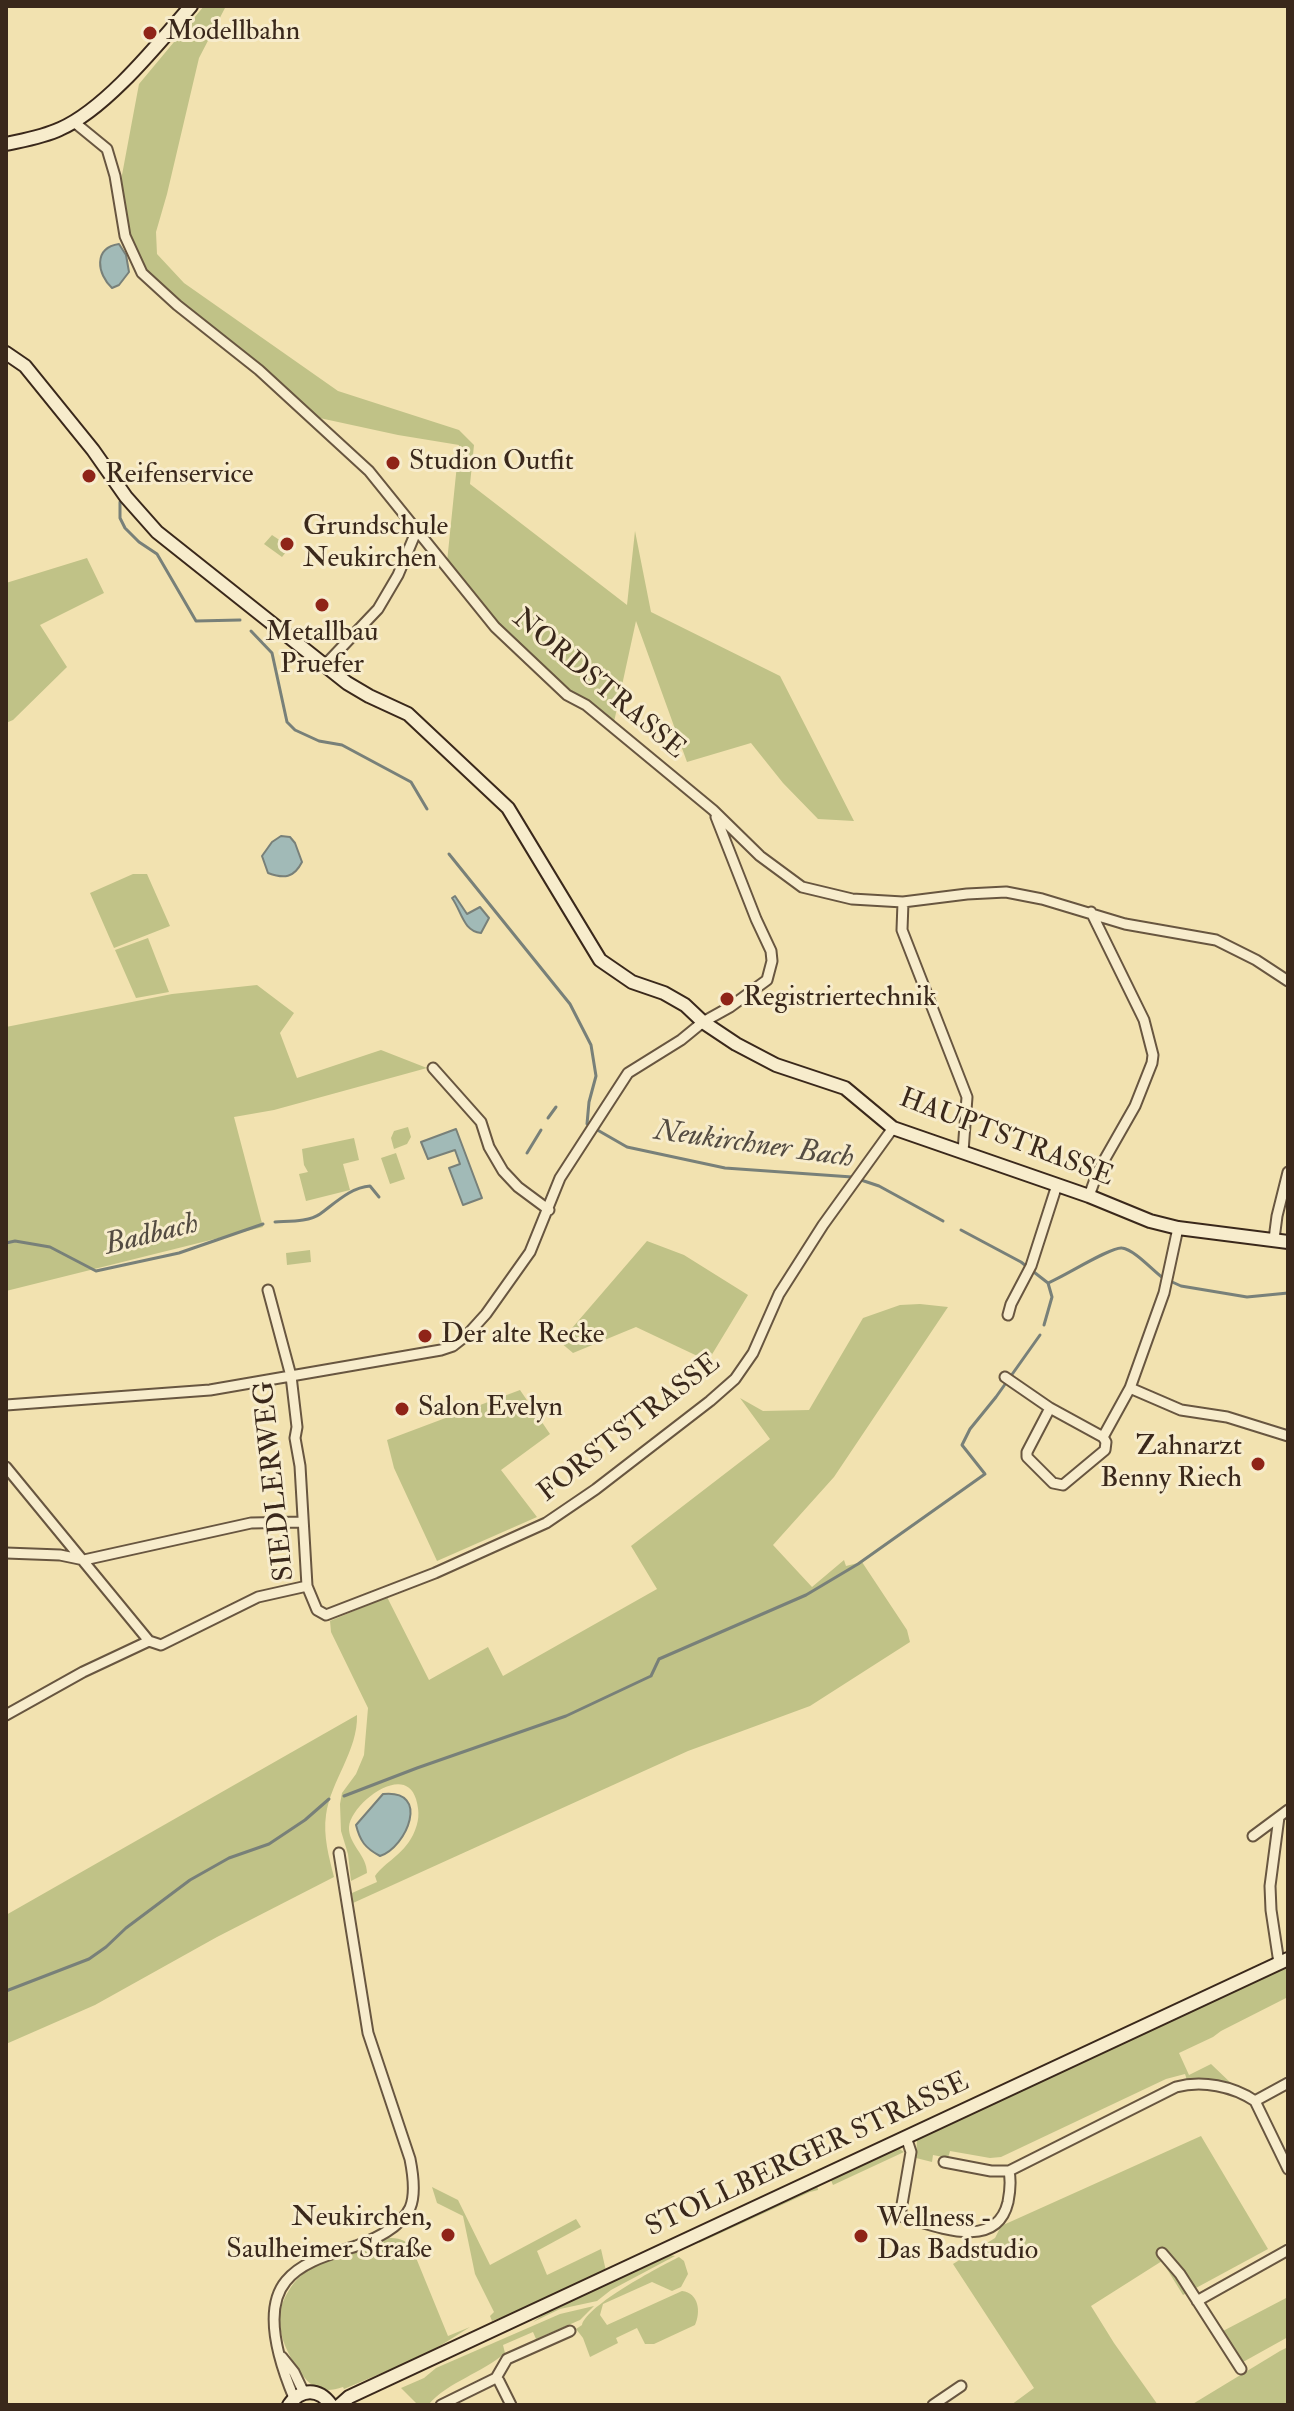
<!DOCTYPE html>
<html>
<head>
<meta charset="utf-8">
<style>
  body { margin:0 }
  #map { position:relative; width:1294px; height:2411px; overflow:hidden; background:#f2e2b0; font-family:"IM FELL Double Pica",serif }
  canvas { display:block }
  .frame { position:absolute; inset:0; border:8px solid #3a281b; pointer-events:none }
</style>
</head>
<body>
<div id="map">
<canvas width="1294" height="2411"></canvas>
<div class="frame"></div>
</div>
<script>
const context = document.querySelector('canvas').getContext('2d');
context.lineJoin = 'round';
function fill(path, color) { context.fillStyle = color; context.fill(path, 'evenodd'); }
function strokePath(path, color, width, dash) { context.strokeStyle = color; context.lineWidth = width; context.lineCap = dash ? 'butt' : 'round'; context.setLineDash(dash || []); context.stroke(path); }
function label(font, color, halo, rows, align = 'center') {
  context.font = font + ' "IM FELL Double Pica",serif'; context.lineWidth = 6; context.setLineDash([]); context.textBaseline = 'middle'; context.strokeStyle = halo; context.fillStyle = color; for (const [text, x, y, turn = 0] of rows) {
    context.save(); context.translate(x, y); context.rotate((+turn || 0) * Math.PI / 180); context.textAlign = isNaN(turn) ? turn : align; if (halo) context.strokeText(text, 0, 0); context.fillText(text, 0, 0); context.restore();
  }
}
const green = new Path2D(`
  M 204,6 L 226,6 L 199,58 L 167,194 L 156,232 L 157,254 L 184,283 L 338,391 L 459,430 L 474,445 L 470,484 L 627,605 L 635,531 L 651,612 L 780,676 L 854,821 L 818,819 L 783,783 L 751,743 L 687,762 L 636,621 L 614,722 L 552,676 L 500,626 L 447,562 L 459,445 L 398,435 L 315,417 L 179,305 L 146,271 L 128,236 L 119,191 L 139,84 Z
  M 272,535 L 290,547 L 282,557 L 264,544 Z
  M 87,558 L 104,593 L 40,625 L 67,667 L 13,720 L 6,723 L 6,583 Z
  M 133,874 L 147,874 L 170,926 L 114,948 L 90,893 Z
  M 148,938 L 169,992 L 136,998 L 115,950 Z
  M 257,985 L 294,1013 L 280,1033 L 297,1078 L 381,1050 L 427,1068 L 274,1110 L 234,1117 L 263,1227 L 6,1291 L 6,1027 L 172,994 Z
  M 408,1127 L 411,1137 L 407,1144 L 394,1149 L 391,1138 L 394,1131 Z
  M 354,1138 L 359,1160 L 343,1164 L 350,1190 L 306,1201 L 299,1174 L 308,1172 L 304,1165 L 302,1149 Z
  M 396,1153 L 405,1179 L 390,1184 L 381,1158 Z
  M 647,1241 L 684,1255 L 748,1295 L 708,1361 L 636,1327 L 573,1353 L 560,1342 Z
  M 310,1250 L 311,1262 L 287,1265 L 286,1253 Z
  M 920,1304 L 948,1307 L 834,1477 L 773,1545 L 812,1587 L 844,1560 L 846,1566 L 862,1562 L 907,1630 L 910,1642 L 810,1706 L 688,1751 L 353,1903 L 352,1893 L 377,1882 L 375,1876 C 386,1861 402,1856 413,1835 C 419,1822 420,1813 416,1799 C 405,1762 351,1803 349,1827 C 348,1844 367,1855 367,1873 L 351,1881 L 348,1854 L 341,1831 L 340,1804 L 342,1793 L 356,1774 L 364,1755 L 368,1708 L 331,1632 L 330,1621 L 387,1597 L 429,1680 L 488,1647 L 503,1676 L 657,1589 L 631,1546 L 770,1439 L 740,1398 L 763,1411 L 809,1410 L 863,1318 L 900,1305 Z
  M 520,1390 L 550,1434 L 501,1470 L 537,1517 L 437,1561 L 394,1468 L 387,1440 Z
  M 357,1715 C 358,1751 331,1780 326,1815 C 323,1836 329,1857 334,1877 L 217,1937 L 95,2005 L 6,2044 L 6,1915 Z
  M 1288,1965 L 1288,1997 L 1221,2031 L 1213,2037 L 1179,2053 L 1189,2075 L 1211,2064 L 1234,2086 L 1187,2080 L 1185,2074 L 1166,2079 L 1001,2157 L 990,2158 L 950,2151 L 948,2158 L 933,2155 L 932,2162 L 916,2158 L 917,2140 Z
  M 1201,2136 L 1268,2249 L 1183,2295 L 1162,2261 L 1091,2306 L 1114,2343 L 1158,2405 L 1011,2405 L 1034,2388 L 953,2264 L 995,2238 L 1001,2226 Z
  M 898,2148 L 904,2152 L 833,2185 L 830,2178 Z
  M 817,2185 L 818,2190 L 810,2192 L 699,2243 L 701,2239 Z
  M 432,2187 L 458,2200 L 490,2265 L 576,2219 L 581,2227 L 537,2251 L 547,2275 L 601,2249 L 606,2271 L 536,2304 L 492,2321 L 490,2316 L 494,2312 L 475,2274 L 463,2216 L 437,2203 Z
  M 387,2238 C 398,2238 406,2239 412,2248 L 448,2336 L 470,2327 L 427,2354 L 344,2389 L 343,2387 C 317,2396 307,2383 294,2363 C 285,2348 279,2334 280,2316 C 280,2305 287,2292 294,2283 C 317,2254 360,2259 387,2238 Z
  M 670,2255 L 675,2256 L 611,2290 L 597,2301 L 560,2309 L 533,2322 L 554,2307 L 661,2257 Z
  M 679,2257 L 684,2261 L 688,2274 L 681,2287 L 672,2291 L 652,2282 L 603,2304 L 600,2315 L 607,2325 L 682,2291 C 699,2293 701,2312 695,2325 L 654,2344 L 645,2344 L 637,2328 L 616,2338 L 618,2343 L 590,2357 L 583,2338 L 576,2329 L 582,2325 C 587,2305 659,2267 679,2257 Z
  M 1288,2297 L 1288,2337 L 1243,2362 L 1223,2331 Z
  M 594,2306 L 580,2320 L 536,2339 L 533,2332 L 503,2345 L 505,2353 C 481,2374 449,2381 428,2405 L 418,2405 L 401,2388 L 424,2378 L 436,2368 L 560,2314 Z
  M 1288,2347 L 1288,2405 L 1191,2405 L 1280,2351 Z`);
const water = new Path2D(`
  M 119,244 L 126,255 L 129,272 L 119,285 L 112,288 C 97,274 93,248 119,244 Z
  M 281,836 L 290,837 L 295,843 L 302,862 C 294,878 284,879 268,873 L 262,856 L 272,842 Z
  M 455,896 L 467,914 L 480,907 L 489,918 L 481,933 C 463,931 462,912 452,898 Z
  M 456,1129 L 482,1198 L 463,1205 L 449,1168 L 460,1164 L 455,1150 L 428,1159 L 421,1142 Z
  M 383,1794 C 431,1789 407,1847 380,1856 C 365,1848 360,1841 356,1825 Z`);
const stream = new Path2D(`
  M 120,502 L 120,518 L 125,528 L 139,542 L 157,554 L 196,621 L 240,620
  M 251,631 L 272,653 L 287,722 L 295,730 L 319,741 L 342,745 L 411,782 L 427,809
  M 449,854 L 570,1004 L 591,1045 L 596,1076 L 589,1102 L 587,1124 L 627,1147 L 725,1168 L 852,1177 L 879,1186 L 943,1221
  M 548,1118 L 556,1107
  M 527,1153 L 541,1130
  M 275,1222 C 288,1221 309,1222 320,1214 C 334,1204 351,1187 370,1186 L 379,1197
  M 961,1230 L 1021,1262 L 1048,1283 C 1063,1277 1112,1246 1122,1248 C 1135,1250 1152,1270 1163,1278
  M 6,1243 L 15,1241 L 50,1247 L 96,1271 L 179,1253 L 263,1224
  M 1170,1281 L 1181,1286 L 1247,1297 L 1288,1293
  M 1044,1325 L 1052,1297 L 1048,1283
  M 344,1796 L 417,1768 L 566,1716 L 651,1676 L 659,1659 L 806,1595 L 858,1564 L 985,1474 L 962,1445 L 970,1429 L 996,1397 L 1040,1335
  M 6,1991 L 89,1959 L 106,1947 L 126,1928 L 190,1880 L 229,1858 L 269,1844 L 305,1820 L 329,1799`);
const street = new Path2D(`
  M 74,122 L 107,149 L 115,176 L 125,236 L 142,273 L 177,305 L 259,370 L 369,471 L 495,627 L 567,695 L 586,705 L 713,810 L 760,856 L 802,887 L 852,899 L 903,902 L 967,894 L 1006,892 L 1042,899 L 1125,924 L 1216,940 L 1256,960 L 1288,981
  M 324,666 L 378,609 L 398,575 L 416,532
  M 903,902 L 902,930 L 967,1097 L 963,1152
  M 433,1068 L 481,1122 L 489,1147 L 503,1171 L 518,1187 L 549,1210
  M 1089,1196 L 1098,1171 L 1135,1106 L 1152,1063 L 1153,1055 L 1144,1020 L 1091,912
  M 1274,1239 L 1277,1216 L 1288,1172
  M 268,1290 L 291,1376 L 297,1427 L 295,1438 L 300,1466 L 307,1586 L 317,1610 L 326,1615 L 435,1573 L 546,1523 L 596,1489 L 710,1401 L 735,1379 L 753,1353 L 779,1294 L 823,1225 L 893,1128
  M 1008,1315 L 1011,1304 L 1031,1266 L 1057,1185
  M 1005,1377 L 1050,1408 L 1103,1437 L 1130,1388 L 1164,1293 L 1178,1228
  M 1130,1388 L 1181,1410 L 1227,1417 L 1288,1436
  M 6,1405 L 210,1390 L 441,1350 L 453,1346 L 467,1335 L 486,1314 L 530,1252 L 560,1178 L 628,1073 L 681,1040 L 703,1022 L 730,1007 L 767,980 L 772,961 L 771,951 L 756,919 L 716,817
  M 1050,1408 L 1027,1452 L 1027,1457 L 1053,1483 L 1063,1485 L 1105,1450 L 1106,1442 L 1103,1437
  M 6,1467 L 149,1641
  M 6,1553 L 60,1555 L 84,1560 L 251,1523 L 303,1522
  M 6,1715 L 83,1672 L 149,1641 L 161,1645 L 258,1597 L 307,1586
  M 1253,1836 L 1288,1810
  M 1279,1963 L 1271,1910 L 1270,1886 L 1279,1817
  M 1255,2101 L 1288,2169
  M 906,2137 L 911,2152 L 900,2216 C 934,2225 996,2253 1008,2202 C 1010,2192 1011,2181 1009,2171
  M 944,2162 L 991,2171 L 1009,2171 L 1176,2087 C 1202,2080 1233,2086 1255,2101 L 1288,2083
  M 1162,2253 L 1180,2274 L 1241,2369
  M 1197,2301 L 1288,2250
  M 282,2357 L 294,2372 L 304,2393
  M 496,2378 L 507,2359 L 570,2331
  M 294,2398 C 281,2367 261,2311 286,2281 C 302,2261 332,2254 356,2246 C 375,2239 400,2228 410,2208 C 416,2194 413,2174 410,2159 L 368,2033 L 339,1853
  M 441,2405 L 496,2378 L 499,2381 L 511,2405
  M 933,2405 L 961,2386`);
const secondary = new Path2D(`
  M 6,144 C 24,140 43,137 60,129 C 106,109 158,44 191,6
  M 6,353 L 25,366 L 93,450 L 126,497 L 157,532 L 347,683 L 369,696 L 408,714 L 508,808 L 600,960 L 632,982 L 664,993 L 685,1005 L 703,1022 L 736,1044 L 776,1065 L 845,1088 L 893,1128 L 1089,1196 L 1150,1221 L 1178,1228 L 1288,1242
  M 289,2405 C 301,2388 319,2388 331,2405
  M 340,2405 L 349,2397 L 1288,1959`);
const markers = [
  [150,33,8,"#8f2418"],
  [393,463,8,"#8f2418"],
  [89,476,8,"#8f2418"],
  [287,544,8,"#8f2418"],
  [322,605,8,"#8f2418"],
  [727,999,8,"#8f2418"],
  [425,1336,8,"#8f2418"],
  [402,1409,8,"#8f2418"],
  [1258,1464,8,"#8f2418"],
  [448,2235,8,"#8f2418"],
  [861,2236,8,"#8f2418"]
];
const poiNames = [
  ["Modellbahn",166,33],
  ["Studion Outfit",409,463],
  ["Reifenservice",105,476],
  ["Grundschule",303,528],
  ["Neukirchen",303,560],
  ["Metallbau",322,634,"center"],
  ["Pruefer",322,666,"center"],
  ["Registriertechnik",743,999],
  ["Der alte Recke",441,1336],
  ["Salon Evelyn",418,1409],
  ["Zahnarzt",1242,1448,"right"],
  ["Benny Riech",1242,1480,"right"],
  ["Neukirchen,",432,2219,"right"],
  ["Saulheimer Straße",432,2251,"right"],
  ["Wellness -",877,2220],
  ["Das Badstudio",877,2252]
];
const streetNames = [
  ["NORDSTRASSE",598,685,40],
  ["HAUPTSTRASSE",1006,1139,21],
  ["FORSTSTRASSE",630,1429,-38],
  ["SIEDLERWEG",276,1481,-96],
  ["STOLLBERGER STRASSE",808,2156,-25]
];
const waterNames = [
  ["Neukirchner Bach",754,1146,8],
  ["Badbach",152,1236,-14]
];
fill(green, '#c0c287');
fill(water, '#a1bab7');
strokePath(water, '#788079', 2);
strokePath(stream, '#788079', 3);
strokePath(street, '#685640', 13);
strokePath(secondary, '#3a281b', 16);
strokePath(street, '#f7eccc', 9);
strokePath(secondary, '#f7eccc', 12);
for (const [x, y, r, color] of markers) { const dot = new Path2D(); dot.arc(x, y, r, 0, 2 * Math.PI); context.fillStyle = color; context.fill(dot); strokePath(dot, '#f7eccc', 3); }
label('28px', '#3a281b', '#f7eccc', poiNames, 'left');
label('28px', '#3a281b', '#f7eccc', streetNames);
label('italic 30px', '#544c42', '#f7eccc', waterNames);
</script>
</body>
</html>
